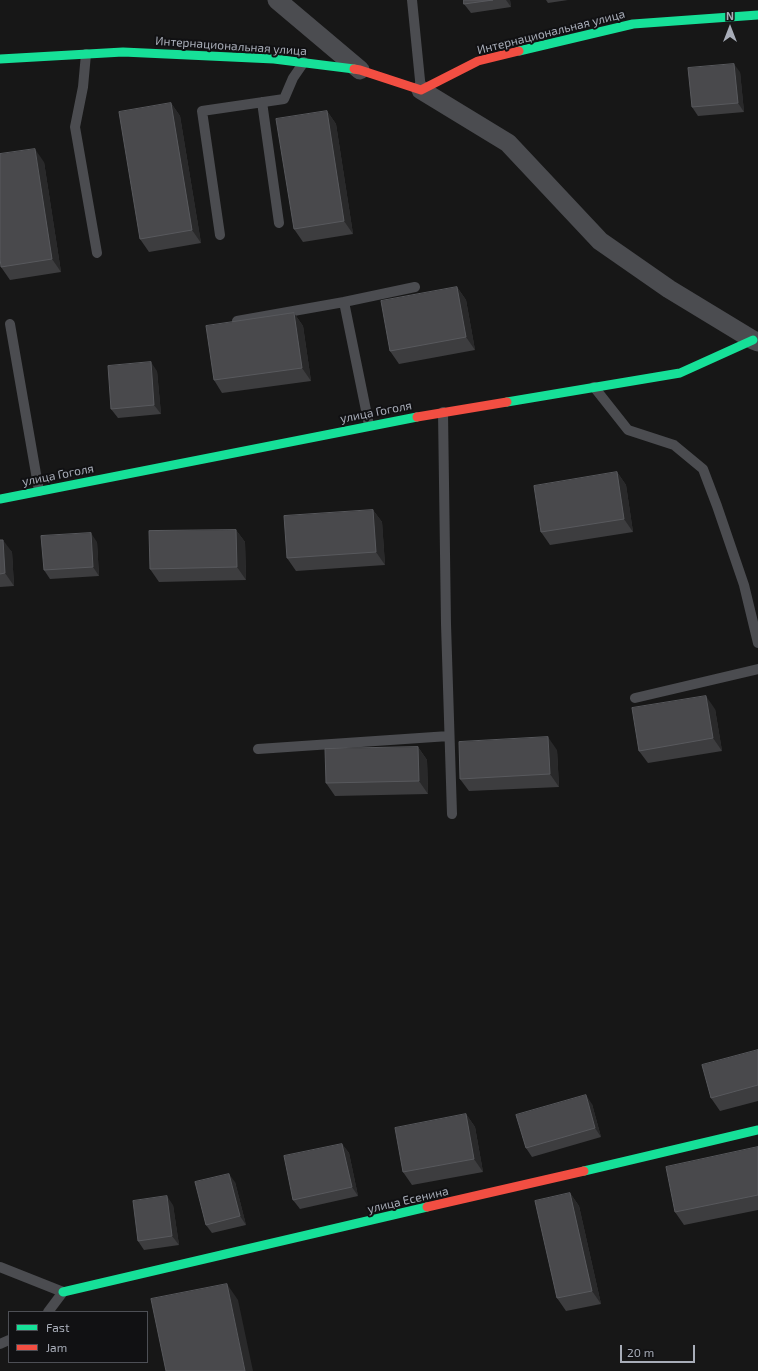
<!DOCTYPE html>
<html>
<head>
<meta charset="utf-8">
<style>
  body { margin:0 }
  #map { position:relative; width:758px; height:1371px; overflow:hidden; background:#171717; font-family:"Exo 2",sans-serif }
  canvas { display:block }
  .legend { position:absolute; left:8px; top:1311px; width:140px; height:52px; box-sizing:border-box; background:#111113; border:1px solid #4d4f55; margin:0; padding:5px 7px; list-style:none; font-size:12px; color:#a8adb8 }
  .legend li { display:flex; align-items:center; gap:8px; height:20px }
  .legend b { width:20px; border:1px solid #4d4f55 }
  .north { position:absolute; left:710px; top:8px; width:40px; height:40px; -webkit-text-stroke:3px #111113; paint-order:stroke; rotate:0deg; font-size:11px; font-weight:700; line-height:16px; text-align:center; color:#a8adb8 }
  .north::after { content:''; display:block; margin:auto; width:14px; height:18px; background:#a8adb8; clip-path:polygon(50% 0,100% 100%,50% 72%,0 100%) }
  .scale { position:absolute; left:620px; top:1345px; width:75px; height:18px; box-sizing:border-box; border:2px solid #a8adb8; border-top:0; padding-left:5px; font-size:12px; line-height:14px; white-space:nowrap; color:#a8adb8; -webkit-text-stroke:3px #111113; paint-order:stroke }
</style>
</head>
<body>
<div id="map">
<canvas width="758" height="1371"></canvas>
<ul class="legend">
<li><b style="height:5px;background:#16e098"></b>Fast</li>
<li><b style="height:5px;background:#f24e42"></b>Jam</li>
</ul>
<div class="north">N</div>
<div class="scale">20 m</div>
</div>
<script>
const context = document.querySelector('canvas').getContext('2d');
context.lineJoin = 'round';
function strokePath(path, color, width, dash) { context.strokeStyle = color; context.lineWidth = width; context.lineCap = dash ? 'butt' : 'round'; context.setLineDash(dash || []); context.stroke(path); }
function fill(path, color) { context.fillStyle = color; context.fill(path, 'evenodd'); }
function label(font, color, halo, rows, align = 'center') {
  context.font = font + ' "Exo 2",sans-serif'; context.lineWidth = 4; context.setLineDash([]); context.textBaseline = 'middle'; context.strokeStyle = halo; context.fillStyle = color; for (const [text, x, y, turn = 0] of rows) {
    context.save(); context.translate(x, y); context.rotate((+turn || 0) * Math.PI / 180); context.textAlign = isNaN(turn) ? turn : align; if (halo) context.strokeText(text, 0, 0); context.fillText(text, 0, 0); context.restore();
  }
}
const lane = new Path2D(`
  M 412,0 L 421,90
  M 86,54 L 83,87 L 75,127 L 97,253
  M 262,102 L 279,223
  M 220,235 L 202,111 L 284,99 L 293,78 L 304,62
  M 237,321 L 344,302
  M 10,324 L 39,491
  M 594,387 L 628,430 L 674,445 L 703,469 L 717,506 L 744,585 L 758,643
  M 443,412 L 446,624 L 452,814
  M 369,425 L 344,302 L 415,287
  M 635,698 L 758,669
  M 258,749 L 449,736
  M 0,1267 L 63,1292 L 48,1312
  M 0,1344 L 9,1340`);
const street = new Path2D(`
  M 277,0 L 360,70
  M 421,90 L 508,143 L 600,241 L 669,289 L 753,340 L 758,342`);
const fast = new Path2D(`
  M 519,51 L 633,24 L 758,15
  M 0,59 L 123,52 L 274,59 L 354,69
  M 507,402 L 680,373 L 753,340
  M 0,499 L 417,417
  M 584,1171 L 758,1130
  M 63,1292 L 427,1207`);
const jam = new Path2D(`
  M 354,69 L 360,70 L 421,90 L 478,61 L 519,51
  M 417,417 L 507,402
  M 427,1207 L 584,1171`);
const wall = new Path2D(`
  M 464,0 L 510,0 L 511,7 L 471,13 L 464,4 Z
  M 546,0 L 568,0 L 548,3 Z
  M 740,72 L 744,112 L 698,116 L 692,107 Z
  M 171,103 L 180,116 L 201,243 L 149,252 L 140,239 Z
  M 327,111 L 336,124 L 353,234 L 303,242 L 294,229 Z
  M 44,162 L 61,272 L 10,280 L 1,267 Z
  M 457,287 L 466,300 L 475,350 L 399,364 L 390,351 Z
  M 294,313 L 303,326 L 311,381 L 222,393 L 214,380 Z
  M 157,371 L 161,414 L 118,418 L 111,409 Z
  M 617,472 L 626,485 L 633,532 L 550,545 L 541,532 Z
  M 373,510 L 382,522 L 385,565 L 296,571 L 287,558 Z
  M 236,530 L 245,542 L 246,580 L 159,582 L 150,569 Z
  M 0,540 L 12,552 L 14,586 L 0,587 Z
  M 97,542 L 99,576 L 50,579 L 44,570 Z
  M 715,709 L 722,751 L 648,763 L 639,751 Z
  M 418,747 L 427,760 L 428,794 L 335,796 L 326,783 Z
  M 557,750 L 559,787 L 469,791 L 460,779 Z
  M 758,1050 L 758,1101 L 720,1111 L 711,1098 Z
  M 592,1104 L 601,1137 L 532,1157 L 526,1148 Z
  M 466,1114 L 475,1127 L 483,1172 L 412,1185 L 403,1172 Z
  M 342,1144 L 349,1153 L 358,1196 L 300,1209 L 293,1200 Z
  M 758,1147 L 758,1210 L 684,1225 L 675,1212 Z
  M 235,1182 L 246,1225 L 212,1233 L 206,1225 Z
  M 570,1193 L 579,1206 L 601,1304 L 566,1311 L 557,1298 Z
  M 173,1205 L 179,1245 L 144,1250 L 138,1241 Z`);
const shadedWall = new Path2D(`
  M 506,0 L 510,0 L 511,7 Z
  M 734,64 L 740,72 L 744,112 L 738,103 Z
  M 171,103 L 180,116 L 201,243 L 192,230 Z
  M 327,111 L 336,124 L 353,234 L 344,221 Z
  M 35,149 L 44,162 L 61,272 L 52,259 Z
  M 457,287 L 466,300 L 475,350 L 466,337 Z
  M 294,313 L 303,326 L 311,381 L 302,368 Z
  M 151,362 L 157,371 L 161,414 L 154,405 Z
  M 617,472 L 626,485 L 633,532 L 624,519 Z
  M 373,510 L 382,522 L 385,565 L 376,552 Z
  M 236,530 L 245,542 L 246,580 L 237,567 Z
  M 91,533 L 97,542 L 99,576 L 93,567 Z
  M 3,540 L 12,552 L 14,586 L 5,573 Z
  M 706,696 L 715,709 L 722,751 L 713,738 Z
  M 548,737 L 557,750 L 559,787 L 550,774 Z
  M 418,747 L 427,760 L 428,794 L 419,781 Z
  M 586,1095 L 592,1104 L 601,1137 L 595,1128 Z
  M 466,1114 L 475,1127 L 483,1172 L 474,1159 Z
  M 342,1144 L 349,1153 L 358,1196 L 352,1187 Z
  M 229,1174 L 235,1182 L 246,1225 L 240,1216 Z
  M 570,1193 L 579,1206 L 601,1304 L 592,1291 Z
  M 167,1196 L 173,1205 L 179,1245 L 172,1236 Z
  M 227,1284 L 238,1300 L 253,1371 L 245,1371 Z`);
const building = new Path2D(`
  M 464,0 L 493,0 L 464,4 Z
  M 734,64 L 738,103 L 692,107 L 688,68 Z
  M 171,103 L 192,230 L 140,239 L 119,112 Z
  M 327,111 L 344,221 L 294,229 L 276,119 Z
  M 35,149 L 52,259 L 1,267 L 0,258 L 0,154 Z
  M 457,287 L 466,337 L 390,351 L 381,301 Z
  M 294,313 L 302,368 L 214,380 L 206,326 Z
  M 151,362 L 154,405 L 111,409 L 108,366 Z
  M 617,472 L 624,519 L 541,532 L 534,486 Z
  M 373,510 L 376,552 L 287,558 L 284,516 Z
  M 236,530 L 237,567 L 150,569 L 149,531 Z
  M 91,533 L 93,567 L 44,570 L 41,536 Z
  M 0,540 L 3,540 L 5,573 L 0,574 Z
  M 706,696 L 713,738 L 639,751 L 632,708 Z
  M 548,737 L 550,774 L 460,779 L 459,742 Z
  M 418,747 L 419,781 L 326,783 L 325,749 Z
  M 758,1050 L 758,1085 L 711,1098 L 702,1065 Z
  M 586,1095 L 595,1128 L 526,1148 L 516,1115 Z
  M 466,1114 L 474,1159 L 403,1172 L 395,1128 Z
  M 342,1144 L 352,1187 L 293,1200 L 284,1156 Z
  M 758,1147 L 758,1195 L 675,1212 L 666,1167 Z
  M 229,1174 L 240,1216 L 206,1225 L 195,1182 Z
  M 570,1193 L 592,1291 L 557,1298 L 535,1201 Z
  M 167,1196 L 172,1236 L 138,1241 L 133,1201 Z
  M 227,1284 L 245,1371 L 166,1371 L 151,1299 Z`);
const streetNames = [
  ["Интернациональная улица",551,32,-14],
  ["Интернациональная улица",231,46,4],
  ["улица Гоголя",376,412,-11],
  ["улица Гоголя",58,475,-11],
  ["улица Есенина",408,1200,-13]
];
strokePath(lane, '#4b4c50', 10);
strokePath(street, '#4b4c50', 19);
strokePath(fast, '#16e098', 9);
strokePath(jam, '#f24e42', 9);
fill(wall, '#3d3d3f');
fill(shadedWall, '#29292a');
fill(building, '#49494c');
strokePath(building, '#58595d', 1);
label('12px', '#a8adb8', '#111113', streetNames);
</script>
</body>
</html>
